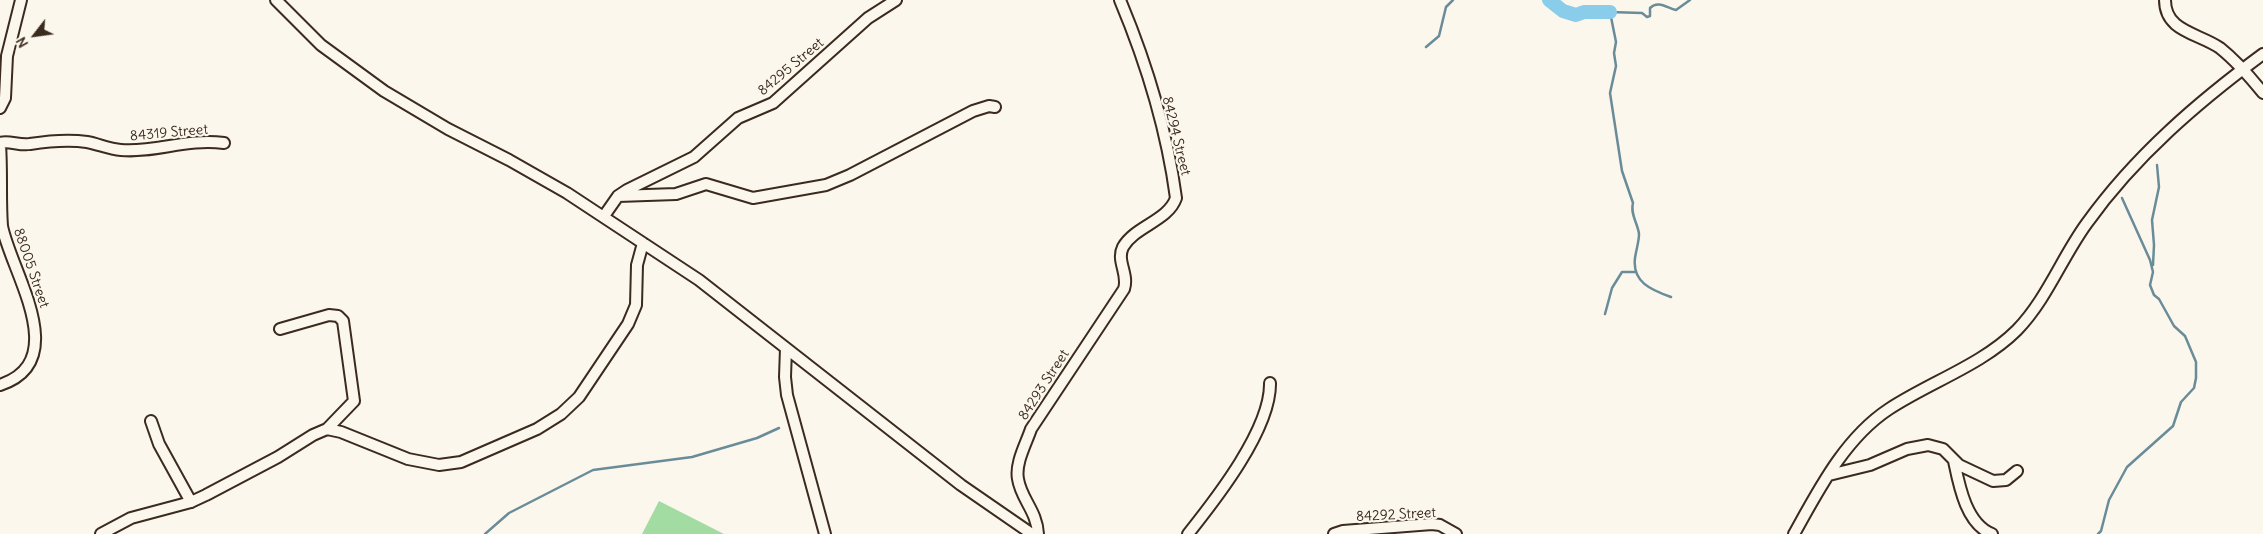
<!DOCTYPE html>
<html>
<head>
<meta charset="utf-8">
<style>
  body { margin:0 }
  #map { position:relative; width:2263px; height:534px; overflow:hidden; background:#fbf7ec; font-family:Delius,sans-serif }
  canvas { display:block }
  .north { position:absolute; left:10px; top:10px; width:50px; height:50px; -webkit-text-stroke:4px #fbf7ec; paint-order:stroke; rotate:240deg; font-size:14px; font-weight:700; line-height:20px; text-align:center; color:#3b2a1e }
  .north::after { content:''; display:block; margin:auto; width:18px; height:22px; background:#3b2a1e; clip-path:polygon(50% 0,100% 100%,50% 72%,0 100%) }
</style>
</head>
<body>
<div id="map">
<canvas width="2263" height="534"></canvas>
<div class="north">N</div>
</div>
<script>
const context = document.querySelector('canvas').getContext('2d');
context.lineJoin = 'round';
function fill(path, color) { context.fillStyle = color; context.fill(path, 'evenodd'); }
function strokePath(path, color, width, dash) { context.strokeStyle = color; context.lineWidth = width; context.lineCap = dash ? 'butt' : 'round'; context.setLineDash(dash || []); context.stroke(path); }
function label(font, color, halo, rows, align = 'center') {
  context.font = font + ' Delius,sans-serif'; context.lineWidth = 4.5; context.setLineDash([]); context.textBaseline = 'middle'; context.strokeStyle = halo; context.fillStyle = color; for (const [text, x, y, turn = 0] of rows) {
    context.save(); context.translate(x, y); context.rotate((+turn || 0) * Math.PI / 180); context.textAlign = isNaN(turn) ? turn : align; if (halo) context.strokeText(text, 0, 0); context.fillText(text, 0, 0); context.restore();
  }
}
const green = new Path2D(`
  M 659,501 L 724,534 L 642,534 Z`);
const stream = new Path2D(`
  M 1426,47 L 1439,36 L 1446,7 L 1453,0
  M 2153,265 L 2154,245 L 2152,220 L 2159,187 L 2157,165
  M 1671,297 C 1651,290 1632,282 1635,258 C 1636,250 1639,242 1639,234 C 1638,224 1630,214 1633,203 L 1622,171 L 1610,93 L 1616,66 L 1614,53 L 1616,42 L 1610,12 L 1642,13 L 1647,17 L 1650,16 L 1650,8 C 1658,0 1667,8 1676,10 L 1690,0
  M 1605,314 L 1612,288 L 1622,272 L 1635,272
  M 485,534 L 509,513 L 593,470 L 692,457 L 757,438 L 779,428
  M 2098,534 L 2101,531 L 2109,500 L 2127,467 L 2173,426 L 2181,402 L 2194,388 L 2196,378 L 2196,362 L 2185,336 L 2174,326 L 2159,299 L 2154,295 L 2150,285 L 2153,272 L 2150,260 L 2122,198`);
const river = new Path2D(`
  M 1549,0 L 1563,11 L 1576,15 L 1584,12 L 1610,12`);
const minor = new Path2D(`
  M 276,0 L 321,45 L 384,91 L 448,129 L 509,160 L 567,193 L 699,280 L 961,485 L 1032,534
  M 2165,0 C 2165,32 2199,33 2220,48 C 2235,60 2251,78 2263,93
  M 0,108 L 5,98 L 7,56 L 21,0
  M 0,143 C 8,140 20,146 30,144 C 49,141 67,139 87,142 C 98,144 109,149 121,150 C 155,153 187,138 224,143
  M 0,145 C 2,171 0,200 2,226 C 11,272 73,361 0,385
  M 618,196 L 676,194 L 706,184 L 753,198 L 826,185 L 850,175 L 973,111 L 989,106 L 995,107
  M 604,216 L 618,196 L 627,190 L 694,157 L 738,118 L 773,103 L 868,18 L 896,0
  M 280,329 L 329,315 L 338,316 L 343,321 L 354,401 L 327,429
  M 786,348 L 785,377 L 787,395 L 825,534
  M 151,421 L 159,444 L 191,502
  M 1954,461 C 1959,485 1966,524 1992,534
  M 1829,475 L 1870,465 L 1907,449 L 1928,445 L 1943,449 L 1959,465 L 1993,481 L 2006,480 L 2017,471
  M 101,534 L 131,518 L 191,502 L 206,495 L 278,457 L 313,435 L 327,429 L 341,432 L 408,459 L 439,465 L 461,462 L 537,429 L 561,414 L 579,397 L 628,324 L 636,305 L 637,265 L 643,243
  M 1038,534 C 1037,511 1021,499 1018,479 C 1015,463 1026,444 1031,429 L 1124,289 C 1129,274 1116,261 1123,247 C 1135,226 1168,221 1176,198 C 1167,131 1146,62 1120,0
  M 1188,534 C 1216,499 1271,429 1270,383
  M 1334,534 L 1343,531 L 1432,524 L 1440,525 L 1456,534
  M 1794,534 C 1819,489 1845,438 1889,409 C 1930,382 1982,365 2017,330 C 2047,299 2062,257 2087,223 C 2135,156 2198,102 2263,54`);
const streetNames = [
  ["84295 Street",791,67,-40],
  ["84319 Street",169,133,-5],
  ["84294 Street",1176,136,76],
  ["88005 Street",31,268,71],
  ["84293 Street",1044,385,-57],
  ["84292 Street",1396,515,-3]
];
fill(green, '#a3dca2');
strokePath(stream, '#6a8c99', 2.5);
strokePath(river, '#8acdeb', 14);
strokePath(minor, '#3b2a1e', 14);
strokePath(minor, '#fbf7ec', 10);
label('14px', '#3b2a1e', '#fbf7ec', streetNames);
</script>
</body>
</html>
